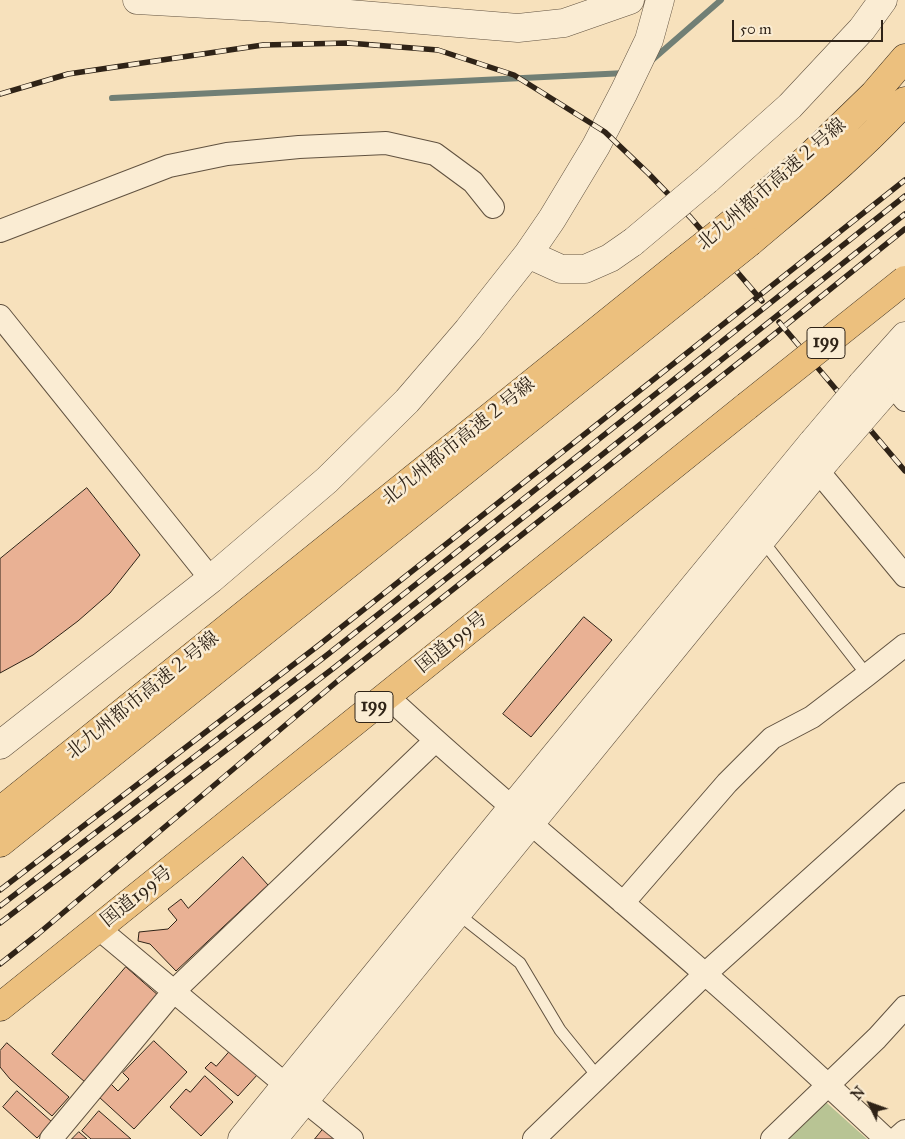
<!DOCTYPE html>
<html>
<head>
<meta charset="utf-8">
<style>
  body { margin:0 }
  #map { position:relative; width:905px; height:1139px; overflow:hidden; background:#f7e1bc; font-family:"IM FELL Great Primer",serif }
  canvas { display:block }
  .north { position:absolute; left:845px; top:1079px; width:50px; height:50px; -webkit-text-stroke:4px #faecd3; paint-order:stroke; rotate:312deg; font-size:14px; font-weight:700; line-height:20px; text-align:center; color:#2f2317 }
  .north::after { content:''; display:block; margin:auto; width:18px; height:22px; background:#2f2317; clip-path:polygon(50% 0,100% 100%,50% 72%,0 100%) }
  .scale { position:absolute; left:732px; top:20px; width:151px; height:22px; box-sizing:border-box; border:2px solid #2f2317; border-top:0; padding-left:6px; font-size:15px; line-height:18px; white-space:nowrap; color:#2f2317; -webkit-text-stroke:4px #faecd3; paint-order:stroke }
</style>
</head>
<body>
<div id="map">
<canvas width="905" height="1139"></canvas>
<div class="north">N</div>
<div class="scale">50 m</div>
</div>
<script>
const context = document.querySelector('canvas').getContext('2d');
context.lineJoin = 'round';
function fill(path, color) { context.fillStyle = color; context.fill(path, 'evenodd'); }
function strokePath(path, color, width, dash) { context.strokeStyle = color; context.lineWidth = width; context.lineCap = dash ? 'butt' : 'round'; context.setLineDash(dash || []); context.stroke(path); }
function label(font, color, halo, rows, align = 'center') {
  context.font = font + ' "IM FELL Great Primer","Noto Serif JP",serif'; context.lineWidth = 5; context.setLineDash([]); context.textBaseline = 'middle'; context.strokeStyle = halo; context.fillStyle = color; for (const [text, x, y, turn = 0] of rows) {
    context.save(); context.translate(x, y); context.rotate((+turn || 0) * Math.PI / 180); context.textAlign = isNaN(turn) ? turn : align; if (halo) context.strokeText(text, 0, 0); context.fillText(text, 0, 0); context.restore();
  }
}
const green = new Path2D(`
  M 819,1096 L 867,1139 L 777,1139 Z`);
const stream = new Path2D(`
  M 651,61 L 721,0
  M 112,98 L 626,73`);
const building = new Path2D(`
  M 87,488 L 140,555 L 110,593 L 78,621 L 33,655 L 0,673 L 0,559 Z
  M 584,617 L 612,640 L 531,737 L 503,714 Z
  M 243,857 L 268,885 L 176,971 L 150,944 L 138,941 L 139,932 L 168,929 L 177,920 L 168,909 L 181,899 L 188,908 Z
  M 126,967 L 159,996 L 85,1082 L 52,1054 Z
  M 154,1041 L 187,1072 L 134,1129 L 99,1097 L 111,1084 L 118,1091 L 129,1079 L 123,1073 Z
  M 7,1043 L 69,1097 L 52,1116 L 10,1079 L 0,1067 L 0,1051 Z
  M 231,1050 L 258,1074 L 238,1096 L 205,1068 L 211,1062 L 216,1066 Z
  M 205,1076 L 233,1102 L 201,1136 L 170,1107 L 186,1089 L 190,1092 Z
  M 17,1091 L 52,1122 L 37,1138 L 3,1107 Z
  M 99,1111 L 131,1139 L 91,1139 L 82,1131 Z
  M 324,1128 L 336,1139 L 315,1139 Z
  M 79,1132 L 87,1139 L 72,1139 Z`);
const service = new Path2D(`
  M 762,540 L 867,675
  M 458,914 L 520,963 L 560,1030 L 598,1077`);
const minor = new Path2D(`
  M 0,231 L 169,166 L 227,154 L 299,147 L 386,143 L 435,154 L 473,182 L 493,207
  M 0,316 L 211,579
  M 892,384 L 905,400
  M 818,471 L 905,576
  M 387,696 C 490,792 599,880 704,973 C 766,1027 826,1083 886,1139
  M 623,903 L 727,783 L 772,738 L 812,717 L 867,675 L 905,645
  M 98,928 L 305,1101 L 352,1139
  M 51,1139 L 174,991 L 435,741
  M 534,1139 L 705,974 L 905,794
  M 772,1139 L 877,1038 L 905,1007
  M 896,1139 L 905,1131`);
const tertiary = new Path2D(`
  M 137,0 L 278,8 L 518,28 L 564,23 L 630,0
  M 707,180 L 790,106 L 862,29 L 883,0
  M 528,254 L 561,269 L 585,269 L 610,258 L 633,242
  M 862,384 L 905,336
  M 879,399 L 905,370
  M 0,745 L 211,579 L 327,480 L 407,401 L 468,330 L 528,254 L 552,219 L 596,146 L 624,92 L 649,40 L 660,0
  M 242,1139 L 512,808 L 813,442
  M 273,1139 L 828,458`);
const trunk = new Path2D(`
  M 0,1007 L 747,406`);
const motorway = new Path2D(`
  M 733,222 L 809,157 L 874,94 L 905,58
  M 750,242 C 803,197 858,153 905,101
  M 0,811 L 679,265
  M 0,843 L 695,286`);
const rail = new Path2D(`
  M 0,94 L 68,74 L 263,45 L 348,43 L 438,50 L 514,75 L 605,132 L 649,174 L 691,218 L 762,301
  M 779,322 L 905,471
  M 0,890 L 319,645 L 905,180
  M 0,906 L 327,655 L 905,196
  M 0,923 L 335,667 L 905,214
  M 0,964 L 38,934 L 340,679 L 761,345 L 905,229`);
const tertiaryBridge = new Path2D(`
  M 633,242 L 707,180
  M 813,442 L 862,384
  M 828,458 L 879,399`);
const trunkBridge = new Path2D(`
  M 747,406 L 905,280`);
const motorwayBridge = new Path2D(`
  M 679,265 L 733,222
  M 695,286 L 750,242`);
const shields = [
  [826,343,38],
  [374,707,38]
];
const shieldNames = [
  ["199",826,343],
  ["199",374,707]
];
const streetNames = [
  ["北九州都市高速２号線",772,185,-41],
  ["北九州都市高速２号線",459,442,-39],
  ["国道199号",452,643,-39],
  ["北九州都市高速２号線",143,696,-39],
  ["国道199号",137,897,-39]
];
fill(green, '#b8c494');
strokePath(stream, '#717f75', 6);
fill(building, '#e9b194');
strokePath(building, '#2f2317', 1);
strokePath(service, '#615240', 13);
strokePath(minor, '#615240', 24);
strokePath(tertiary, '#615240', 29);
strokePath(trunk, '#2f2317', 29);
strokePath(motorway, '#2f2317', 29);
strokePath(service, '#faecd3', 11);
strokePath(minor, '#faecd3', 22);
strokePath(tertiary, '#faecd3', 28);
strokePath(trunk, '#ecc07e', 28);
strokePath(motorway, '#ecc07e', 28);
strokePath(rail, '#2f2317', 5.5);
strokePath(rail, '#faecd3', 4, [11]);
strokePath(tertiaryBridge, '#615240', 29, []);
strokePath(trunkBridge, '#2f2317', 29, []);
strokePath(motorwayBridge, '#2f2317', 29, []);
strokePath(tertiaryBridge, '#faecd3', 28);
strokePath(trunkBridge, '#ecc07e', 28);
strokePath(motorwayBridge, '#ecc07e', 28);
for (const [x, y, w] of shields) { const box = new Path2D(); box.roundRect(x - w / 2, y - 15.5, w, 31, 4); context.fillStyle = '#faecd3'; context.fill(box); strokePath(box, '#2f2317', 1); }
label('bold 18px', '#2f2317', null, shieldNames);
label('19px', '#2f2317', '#faecd3', streetNames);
</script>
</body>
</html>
